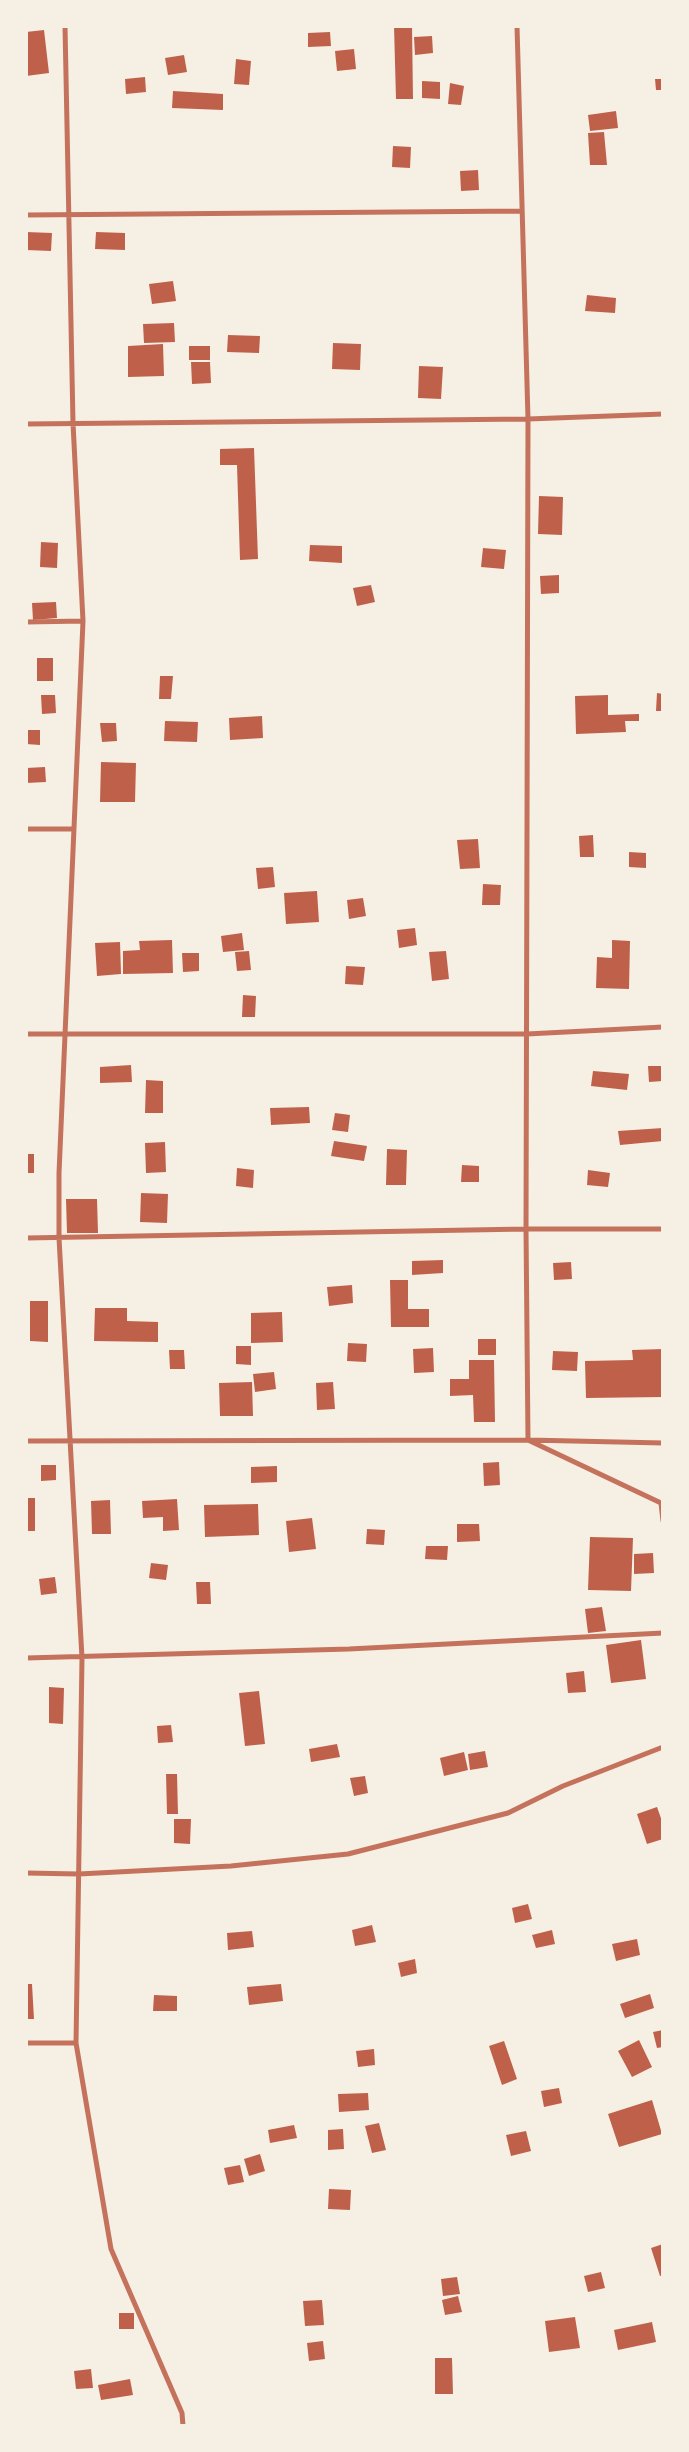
<!DOCTYPE html>
<html>
<head>
<meta charset="utf-8">
<style>
  body { margin:0 }
  #map { position:relative; width:689px; height:2452px; overflow:hidden; background:#f6efe4; font-family:"Roboto Condensed",sans-serif }
  canvas { display:block }
  .frame { position:absolute; inset:0; border:28px solid #f6efe4; pointer-events:none }
</style>
</head>
<body>
<div id="map">
<canvas width="689" height="2452"></canvas>
<div class="frame"></div>
</div>
<script>
const context = document.querySelector('canvas').getContext('2d');
context.lineJoin = 'round';
function fill(path, color) { context.fillStyle = color; context.fill(path, 'evenodd'); }
function strokePath(path, color, width, dash) { context.strokeStyle = color; context.lineWidth = width; context.lineCap = dash ? 'butt' : 'round'; context.setLineDash(dash || []); context.stroke(path); }
const building = new Path2D(`
  M 394,26 L 412,26 L 413,99 L 396,99 Z
  M 44,30 L 49,73 L 26,76 L 26,32 Z
  M 330,32 L 331,46 L 308,47 L 308,33 Z
  M 432,36 L 433,53 L 415,55 L 414,37 Z
  M 354,49 L 356,69 L 337,71 L 335,51 Z
  M 184,55 L 187,72 L 168,75 L 165,58 Z
  M 236,59 L 251,61 L 249,85 L 234,84 Z
  M 145,77 L 146,92 L 126,94 L 125,79 Z
  M 655,79 L 663,79 L 663,90 L 656,90 Z
  M 422,81 L 440,82 L 440,99 L 422,98 Z
  M 450,83 L 464,86 L 461,105 L 448,104 Z
  M 173,91 L 223,94 L 223,110 L 172,108 Z
  M 616,111 L 618,128 L 590,131 L 588,115 Z
  M 604,132 L 607,165 L 590,165 L 588,133 Z
  M 393,146 L 411,147 L 410,168 L 392,167 Z
  M 478,170 L 479,190 L 461,191 L 460,171 Z
  M 26,232 L 52,233 L 51,251 L 26,250 Z
  M 96,232 L 125,233 L 125,250 L 95,249 Z
  M 173,281 L 176,301 L 152,304 L 149,284 Z
  M 587,295 L 616,298 L 615,313 L 585,311 Z
  M 174,323 L 175,342 L 144,343 L 143,324 Z
  M 228,335 L 260,336 L 259,353 L 227,352 Z
  M 333,343 L 361,344 L 360,370 L 332,369 Z
  M 163,344 L 164,376 L 128,377 L 128,346 Z
  M 189,346 L 210,346 L 210,360 L 189,360 Z
  M 191,362 L 210,362 L 211,383 L 192,384 Z
  M 419,366 L 443,367 L 441,399 L 418,398 Z
  M 254,448 L 258,559 L 240,560 L 237,465 L 220,465 L 220,449 Z
  M 539,496 L 563,497 L 562,535 L 538,534 Z
  M 41,542 L 58,543 L 57,568 L 40,567 Z
  M 310,545 L 342,546 L 342,563 L 309,561 Z
  M 483,548 L 506,550 L 504,569 L 481,567 Z
  M 559,575 L 559,593 L 541,594 L 540,576 Z
  M 371,585 L 375,602 L 357,606 L 353,588 Z
  M 56,602 L 57,618 L 33,620 L 32,603 Z
  M 37,658 L 53,658 L 53,681 L 37,681 Z
  M 160,676 L 173,676 L 171,699 L 159,699 Z
  M 657,693 L 663,694 L 663,711 L 656,711 Z
  M 41,695 L 55,695 L 56,713 L 42,714 Z
  M 608,695 L 608,715 L 639,714 L 639,721 L 625,721 L 626,732 L 576,734 L 575,696 Z
  M 262,716 L 263,738 L 230,740 L 229,718 Z
  M 165,721 L 198,722 L 197,742 L 164,741 Z
  M 100,723 L 116,723 L 117,741 L 102,742 Z
  M 26,730 L 40,730 L 40,745 L 26,744 Z
  M 101,762 L 136,763 L 135,802 L 100,802 Z
  M 45,767 L 46,782 L 26,783 L 26,768 Z
  M 593,835 L 594,857 L 580,857 L 579,836 Z
  M 478,839 L 480,868 L 460,869 L 457,840 Z
  M 629,852 L 646,853 L 646,868 L 629,867 Z
  M 273,867 L 275,887 L 258,889 L 256,868 Z
  M 483,884 L 501,885 L 500,905 L 482,905 Z
  M 317,891 L 319,922 L 286,924 L 284,893 Z
  M 363,898 L 366,916 L 349,919 L 347,900 Z
  M 415,928 L 417,945 L 399,948 L 397,930 Z
  M 242,933 L 244,950 L 223,952 L 221,936 Z
  M 172,940 L 173,973 L 123,974 L 123,951 L 140,950 L 139,941 Z
  M 612,940 L 630,941 L 629,989 L 596,988 L 597,957 L 612,958 Z
  M 120,942 L 121,974 L 97,976 L 95,943 Z
  M 249,951 L 251,970 L 237,971 L 235,952 Z
  M 446,951 L 449,979 L 432,981 L 429,952 Z
  M 182,953 L 199,953 L 199,971 L 183,972 Z
  M 346,966 L 365,967 L 363,985 L 345,984 Z
  M 243,995 L 256,996 L 255,1017 L 242,1017 Z
  M 131,1065 L 132,1082 L 100,1083 L 100,1067 Z
  M 648,1066 L 663,1066 L 663,1081 L 649,1082 Z
  M 593,1071 L 629,1074 L 627,1090 L 591,1086 Z
  M 146,1080 L 163,1081 L 163,1113 L 145,1113 Z
  M 309,1107 L 310,1123 L 271,1125 L 270,1108 Z
  M 335,1113 L 350,1115 L 348,1132 L 332,1130 Z
  M 663,1128 L 663,1141 L 620,1145 L 618,1131 Z
  M 334,1141 L 367,1146 L 364,1161 L 331,1156 Z
  M 165,1142 L 166,1172 L 146,1173 L 145,1143 Z
  M 387,1149 L 407,1150 L 406,1185 L 386,1185 Z
  M 26,1154 L 34,1154 L 34,1173 L 26,1173 Z
  M 462,1165 L 479,1166 L 479,1182 L 461,1182 Z
  M 237,1168 L 254,1170 L 253,1188 L 236,1186 Z
  M 588,1170 L 610,1173 L 608,1187 L 587,1185 Z
  M 141,1193 L 168,1194 L 167,1223 L 140,1222 Z
  M 66,1199 L 97,1199 L 98,1233 L 67,1233 Z
  M 443,1260 L 443,1273 L 412,1275 L 412,1261 Z
  M 571,1262 L 572,1279 L 554,1280 L 553,1263 Z
  M 390,1280 L 408,1280 L 408,1309 L 429,1309 L 429,1327 L 391,1327 Z
  M 352,1285 L 353,1303 L 329,1306 L 327,1287 Z
  M 30,1301 L 48,1301 L 48,1342 L 30,1341 Z
  M 95,1308 L 127,1308 L 127,1321 L 158,1322 L 158,1342 L 94,1341 Z
  M 282,1312 L 283,1342 L 251,1343 L 251,1313 Z
  M 478,1339 L 496,1339 L 496,1355 L 478,1355 Z
  M 348,1343 L 367,1344 L 366,1362 L 347,1361 Z
  M 236,1346 L 251,1346 L 251,1365 L 236,1364 Z
  M 433,1348 L 434,1372 L 414,1373 L 413,1349 Z
  M 663,1349 L 663,1397 L 586,1398 L 585,1361 L 633,1360 L 632,1350 Z
  M 169,1350 L 184,1350 L 185,1369 L 170,1369 Z
  M 553,1351 L 578,1352 L 577,1371 L 552,1370 Z
  M 469,1360 L 494,1360 L 495,1422 L 474,1422 L 473,1395 L 450,1396 L 450,1379 L 469,1379 Z
  M 274,1372 L 276,1389 L 255,1392 L 253,1374 Z
  M 252,1382 L 253,1416 L 220,1416 L 219,1383 Z
  M 333,1382 L 335,1409 L 317,1410 L 316,1383 Z
  M 499,1462 L 500,1485 L 484,1486 L 483,1463 Z
  M 41,1465 L 56,1465 L 56,1480 L 41,1481 Z
  M 277,1466 L 277,1482 L 251,1483 L 251,1467 Z
  M 26,1498 L 35,1498 L 35,1531 L 26,1531 Z
  M 177,1499 L 179,1530 L 163,1531 L 163,1517 L 143,1518 L 142,1501 Z
  M 110,1500 L 111,1534 L 92,1534 L 91,1501 Z
  M 258,1504 L 259,1535 L 205,1537 L 204,1505 Z
  M 312,1518 L 316,1549 L 289,1552 L 286,1521 Z
  M 457,1524 L 479,1524 L 480,1541 L 457,1542 Z
  M 367,1529 L 385,1530 L 384,1545 L 366,1544 Z
  M 590,1537 L 633,1538 L 631,1591 L 588,1590 Z
  M 426,1546 L 448,1546 L 447,1560 L 425,1559 Z
  M 653,1553 L 654,1573 L 634,1574 L 634,1554 Z
  M 151,1563 L 168,1565 L 166,1580 L 149,1578 Z
  M 55,1577 L 57,1593 L 41,1595 L 39,1579 Z
  M 196,1582 L 210,1582 L 211,1604 L 197,1604 Z
  M 602,1607 L 606,1631 L 588,1633 L 585,1609 Z
  M 641,1640 L 646,1679 L 611,1683 L 606,1645 Z
  M 584,1671 L 586,1692 L 568,1693 L 566,1673 Z
  M 49,1687 L 64,1688 L 63,1724 L 49,1723 Z
  M 259,1691 L 265,1744 L 245,1746 L 239,1693 Z
  M 171,1725 L 173,1742 L 158,1743 L 157,1726 Z
  M 337,1744 L 340,1757 L 311,1762 L 309,1749 Z
  M 485,1751 L 488,1767 L 470,1770 L 468,1754 Z
  M 464,1752 L 468,1770 L 444,1776 L 440,1758 Z
  M 166,1774 L 177,1774 L 178,1814 L 167,1814 Z
  M 365,1776 L 368,1793 L 354,1796 L 350,1778 Z
  M 657,1807 L 663,1824 L 663,1839 L 647,1844 L 637,1814 Z
  M 174,1819 L 191,1819 L 190,1844 L 174,1843 Z
  M 528,1904 L 532,1919 L 515,1923 L 512,1908 Z
  M 372,1925 L 376,1942 L 355,1946 L 352,1930 Z
  M 552,1930 L 555,1944 L 536,1948 L 532,1935 Z
  M 252,1931 L 254,1947 L 228,1950 L 227,1933 Z
  M 637,1939 L 640,1955 L 616,1961 L 612,1944 Z
  M 415,1959 L 417,1973 L 401,1977 L 398,1963 Z
  M 26,1984 L 32,1984 L 34,2019 L 26,2019 Z
  M 281,1984 L 283,2001 L 249,2005 L 247,1987 Z
  M 650,1994 L 654,2008 L 625,2018 L 620,2004 Z
  M 154,1995 L 177,1996 L 177,2011 L 153,2011 Z
  M 663,2030 L 663,2047 L 657,2048 L 653,2032 Z
  M 639,2040 L 652,2067 L 632,2077 L 618,2051 Z
  M 504,2041 L 517,2079 L 502,2085 L 489,2046 Z
  M 374,2049 L 375,2065 L 358,2067 L 356,2051 Z
  M 559,2088 L 562,2103 L 544,2107 L 541,2091 Z
  M 368,2093 L 369,2110 L 339,2112 L 338,2094 Z
  M 652,2100 L 662,2134 L 619,2147 L 608,2114 Z
  M 379,2123 L 386,2150 L 372,2153 L 365,2126 Z
  M 294,2125 L 297,2138 L 270,2143 L 268,2130 Z
  M 343,2129 L 344,2149 L 328,2150 L 328,2130 Z
  M 526,2131 L 531,2151 L 511,2156 L 506,2135 Z
  M 260,2154 L 265,2171 L 249,2176 L 244,2159 Z
  M 240,2165 L 244,2182 L 228,2185 L 224,2168 Z
  M 329,2189 L 351,2190 L 350,2210 L 328,2209 Z
  M 663,2244 L 663,2275 L 660,2276 L 651,2248 Z
  M 601,2272 L 605,2288 L 588,2292 L 584,2276 Z
  M 457,2277 L 460,2294 L 443,2296 L 441,2279 Z
  M 458,2296 L 462,2312 L 445,2315 L 442,2300 Z
  M 322,2300 L 324,2325 L 305,2326 L 303,2301 Z
  M 119,2313 L 134,2313 L 134,2329 L 119,2329 Z
  M 575,2317 L 580,2348 L 549,2352 L 545,2321 Z
  M 652,2322 L 656,2342 L 618,2350 L 614,2330 Z
  M 323,2341 L 325,2359 L 309,2361 L 307,2343 Z
  M 435,2358 L 452,2358 L 453,2394 L 435,2394 Z
  M 91,2369 L 93,2388 L 76,2389 L 74,2371 Z
  M 130,2379 L 133,2395 L 101,2400 L 98,2385 Z`);
const minor = new Path2D(`
  M 65,26 L 73,423 L 83,621 L 59,1173 L 59,1238 L 82,1658 L 76,2043 L 111,2249 L 182,2413 L 183,2426
  M 517,26 L 528,419 L 526,1229 L 528,1440 L 661,1503 L 663,1521
  M 26,215 L 522,211
  M 26,424 L 528,419 L 663,414
  M 26,622 L 83,621
  M 26,829 L 74,829
  M 26,1034 L 527,1034 L 663,1027
  M 26,1238 L 526,1229 L 663,1229
  M 26,1441 L 528,1440 L 663,1443
  M 26,1658 L 349,1649 L 663,1633
  M 26,1873 L 79,1874 L 231,1866 L 348,1854 L 508,1813 L 563,1786 L 663,1747
  M 26,2043 L 76,2043`);
fill(building, '#bf614a');
strokePath(minor, '#c5725c', 5);
</script>
</body>
</html>
